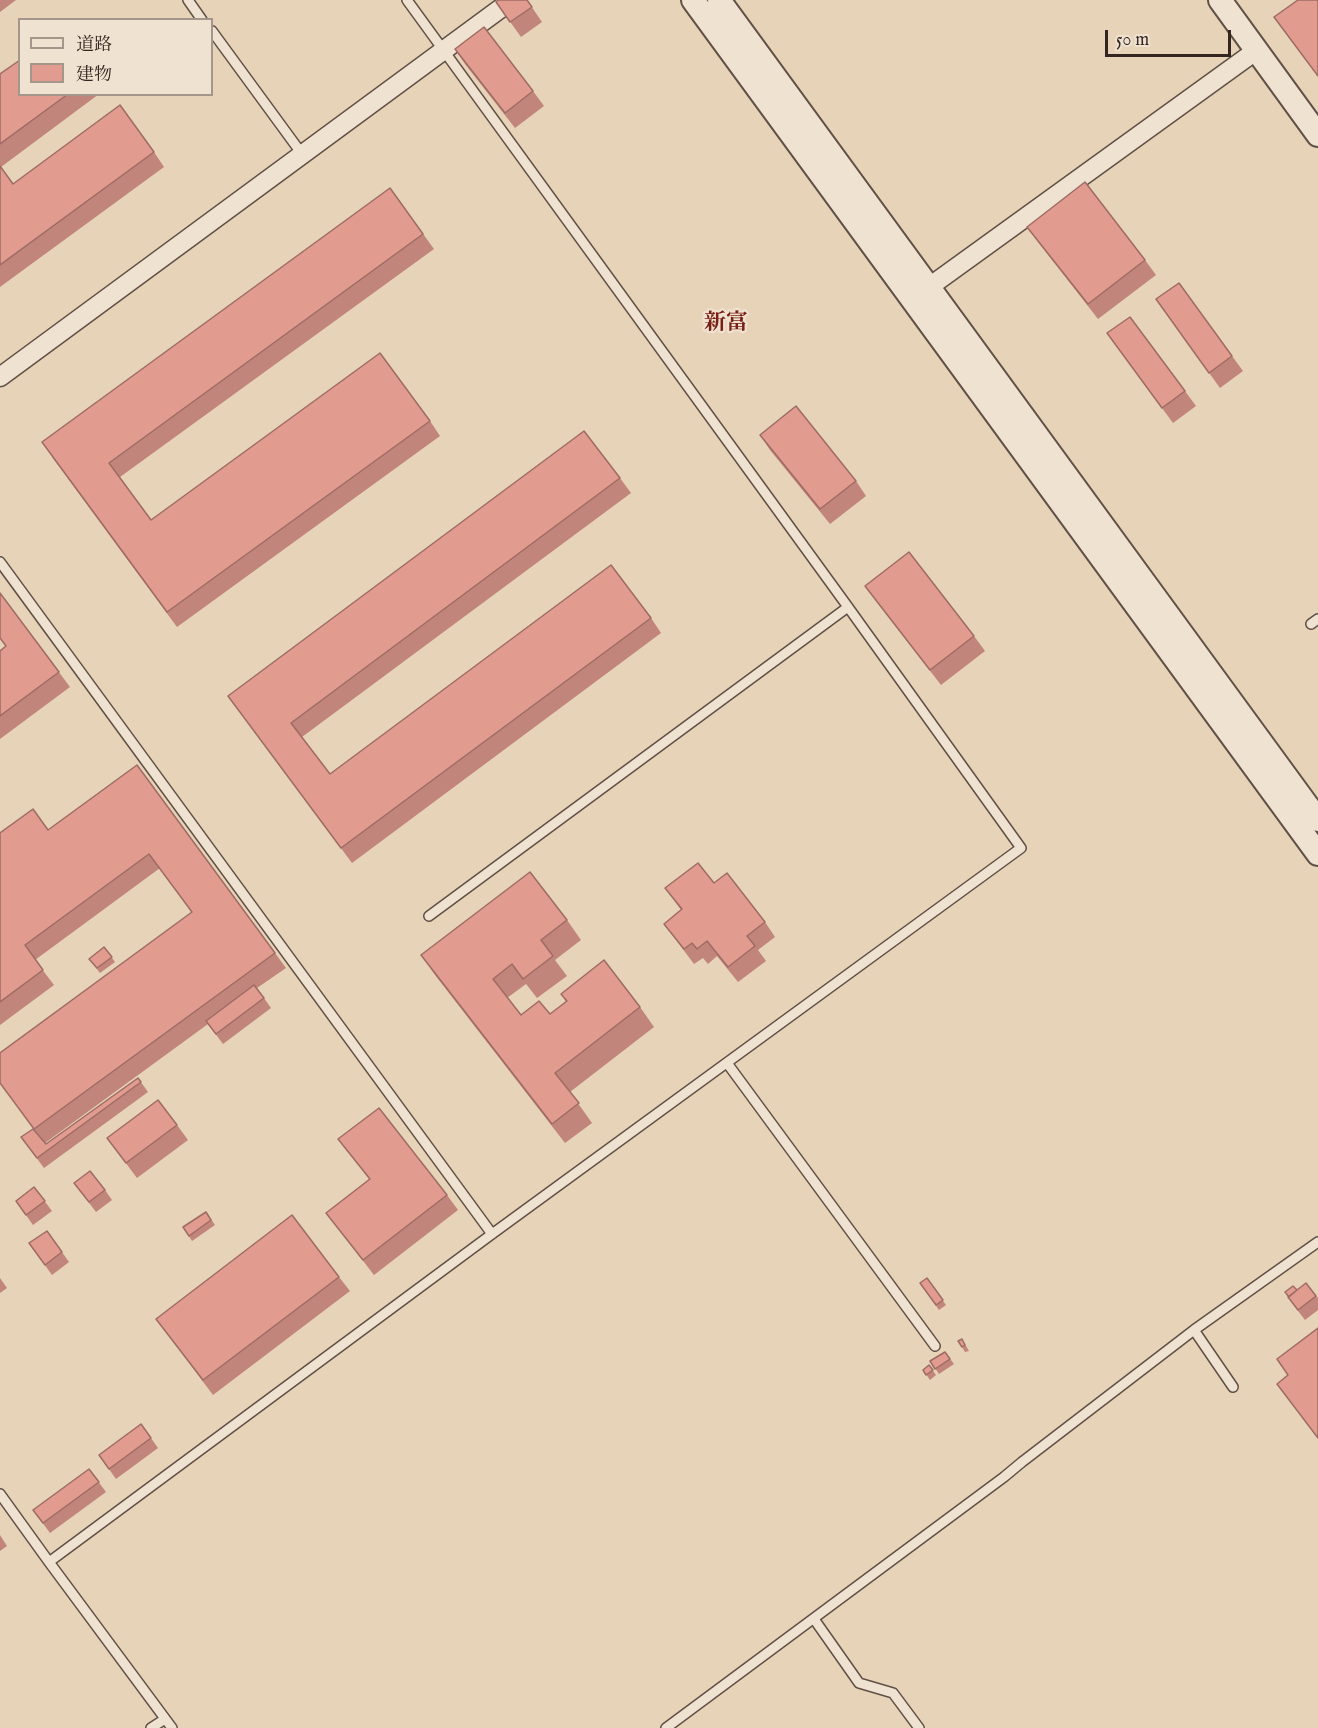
<!DOCTYPE html>
<html>
<head>
<meta charset="utf-8">
<style>
  body { margin:0 }
  #map { position:relative; width:1318px; height:1728px; overflow:hidden; background:#e6d3b8; font-family:"IM FELL English","Noto Serif JP",serif }
  canvas { display:block }
  .legend { position:absolute; left:18px; top:18px; width:195px; height:78px; box-sizing:border-box; background:#efe2d1; border:2px solid #a4968a; margin:0; padding:8px 10px; list-style:none; font-size:18px; color:#33251f }
  .legend li { display:flex; align-items:center; gap:12px; height:30px }
  .legend b { width:30px; border:2px solid #a4968a }
  .scale { position:absolute; left:1105px; top:30px; width:126px; height:27px; box-sizing:border-box; border:3px solid #33251f; border-top:0; padding-left:8px; font-size:18px; line-height:21px; white-space:nowrap; color:#33251f; -webkit-text-stroke:4px #efe2d1; paint-order:stroke }
</style>
</head>
<body>
<div id="map">
<canvas width="1318" height="1728"></canvas>
<ul class="legend">
<li><b style="height:8px;background:#efe2d1"></b>道路</li>
<li><b style="height:16px;background:#e29b8f"></b>建物</li>
</ul>
<div class="scale">50 m</div>
</div>
<script>
const context = document.querySelector('canvas').getContext('2d');
context.lineJoin = 'round';
function strokePath(path, color, width, dash) { context.strokeStyle = color; context.lineWidth = width; context.lineCap = dash ? 'butt' : 'round'; context.setLineDash(dash || []); context.stroke(path); }
function fill(path, color) { context.fillStyle = color; context.fill(path, 'evenodd'); }
function label(font, color, halo, rows, align = 'center') {
  context.font = font + ' "IM FELL English","Noto Serif JP",serif'; context.lineWidth = 4.5; context.setLineDash([]); context.textBaseline = 'middle'; context.strokeStyle = halo; context.fillStyle = color; for (const [text, x, y, turn = 0] of rows) {
    context.save(); context.translate(x, y); context.rotate((+turn || 0) * Math.PI / 180); context.textAlign = isNaN(turn) ? turn : align; if (halo) context.strokeText(text, 0, 0); context.fillText(text, 0, 0); context.restore();
  }
}
const service = new Path2D(`
  M 188,0 L 202,20
  M 212,31 L 302,154
  M 0,562 L 492,1234
  M 1311,624 L 1318,619
  M 429,916 L 848,607
  M 727,1063 L 935,1346
  M 1194,1330 L 1233,1387
  M 0,1494 L 49,1562 L 172,1728
  M 49,1562 L 492,1234 L 1021,848 L 848,607 L 407,0
  M 814,1619 L 859,1683 L 893,1693 L 919,1728
  M 151,1728 L 165,1719
  M 666,1728 L 1004,1477 L 1022,1462 L 1194,1330 L 1318,1242`);
const minor = new Path2D(`
  M 918,295 L 1257,50
  M 0,377 L 512,0`);
const tertiary = new Path2D(`
  M 693,0 L 1318,854
  M 719,0 L 1318,820
  M 1220,0 L 1318,135`);
const wall = new Path2D(`
  M 0,0 L 16,0 L 0,12 Z
  M 527,0 L 542,22 L 521,37 L 496,2 Z
  M 455,49 L 533,91 L 544,106 L 515,128 L 465,64 Z
  M 0,74 L 20,94 L 99,94 L 1,167 L 13,184 L 154,152 L 164,167 L 0,287 Z
  M 390,188 L 434,249 L 120,477 L 151,520 L 430,421 L 440,436 L 177,627 L 52,457 Z
  M 1027,227 L 1145,260 L 1156,275 L 1098,319 L 1038,242 Z
  M 1179,283 L 1243,371 L 1220,388 L 1156,299 Z
  M 1107,333 L 1185,391 L 1196,406 L 1173,423 Z
  M 760,435 L 856,481 L 866,496 L 830,524 L 770,450 Z
  M 620,478 L 631,493 L 302,737 L 330,774 L 651,618 L 661,633 L 352,863 L 228,696 Z
  M 865,586 L 974,636 L 985,651 L 941,685 L 876,601 Z
  M 0,593 L 70,687 L 0,739 L 0,651 L 6,646 L 0,638 Z
  M 137,765 L 286,968 L 257,988 L 271,1008 L 223,1044 L 208,1024 L 45,1143 L 46,1144 L 138,1078 L 148,1092 L 44,1168 L 21,1137 L 33,1129 L 192,913 L 160,868 L 35,960 L 54,985 L 0,1025 L 0,833 L 48,830 Z
  M 714,883 L 765,922 L 775,937 L 758,950 L 766,961 L 738,982 L 717,956 L 708,964 L 703,958 L 694,964 L 664,924 L 681,910 L 665,888 Z
  M 567,920 L 581,940 L 555,960 L 567,976 L 537,998 L 526,984 L 507,998 L 521,1015 L 550,1014 L 566,1002 L 561,994 L 640,1007 L 654,1027 L 570,1092 L 592,1123 L 565,1143 L 435,975 L 421,955 Z
  M 104,947 L 115,962 L 100,973 L 89,959 Z
  M 177,1125 L 188,1140 L 137,1178 L 107,1138 Z
  M 338,1139 L 447,1195 L 458,1210 L 374,1275 L 326,1213 L 369,1179 Z
  M 74,1183 L 105,1190 L 112,1200 L 96,1212 Z
  M 34,1187 L 52,1211 L 33,1225 L 16,1201 Z
  M 206,1212 L 215,1225 L 192,1241 L 183,1227 Z
  M 47,1231 L 69,1262 L 52,1275 L 29,1243 Z
  M 339,1277 L 350,1291 L 213,1395 L 156,1319 Z
  M 0,1278 L 7,1288 L 0,1293 Z
  M 927,1278 L 946,1305 L 939,1310 L 920,1283 Z
  M 1306,1283 L 1318,1298 L 1318,1310 L 1305,1320 L 1295,1307 L 1285,1292 L 1297,1290 Z
  M 962,1339 L 969,1351 L 965,1352 L 962,1347 Z
  M 945,1352 L 954,1364 L 939,1374 L 930,1361 Z
  M 929,1365 L 936,1375 L 930,1380 L 923,1370 Z
  M 141,1424 L 158,1448 L 116,1479 L 99,1455 Z
  M 89,1469 L 106,1492 L 50,1533 L 33,1510 Z
  M 0,1535 L 7,1546 L 0,1551 Z`);
const building = new Path2D(`
  M 498,0 L 527,0 L 532,7 L 510,22 L 496,2 Z
  M 1298,0 L 1318,0 L 1318,76 L 1274,17 Z
  M 484,27 L 533,91 L 505,113 L 455,49 Z
  M 20,60 L 20,94 L 68,94 L 0,144 L 0,74 Z
  M 120,105 L 154,152 L 0,265 L 0,166 L 13,184 Z
  M 1085,182 L 1145,260 L 1088,304 L 1027,227 Z
  M 390,188 L 423,234 L 109,463 L 151,520 L 380,353 L 430,421 L 167,612 L 42,442 Z
  M 1179,283 L 1232,356 L 1209,373 L 1156,299 Z
  M 1130,317 L 1185,391 L 1162,408 L 1107,333 Z
  M 796,406 L 856,481 L 820,509 L 760,435 Z
  M 584,431 L 620,478 L 291,723 L 330,774 L 611,565 L 651,618 L 341,848 L 228,696 Z
  M 909,552 L 974,636 L 930,670 L 865,586 Z
  M 0,593 L 59,672 L 0,716 L 0,651 L 6,646 L 0,638 Z
  M 137,765 L 275,953 L 34,1129 L 0,1083 L 0,1053 L 192,912 L 149,854 L 25,945 L 43,970 L 0,1002 L 0,833 L 33,809 L 48,830 Z
  M 698,863 L 714,883 L 727,873 L 765,922 L 747,936 L 755,946 L 728,967 L 707,941 L 697,949 L 692,943 L 684,949 L 664,924 L 682,909 L 665,888 Z
  M 530,872 L 567,920 L 541,940 L 553,956 L 523,979 L 512,964 L 493,979 L 521,1015 L 539,1001 L 550,1014 L 567,1001 L 561,994 L 604,960 L 640,1007 L 555,1073 L 579,1103 L 552,1124 L 421,955 Z
  M 104,947 L 112,957 L 97,968 L 89,959 Z
  M 254,985 L 264,998 L 216,1034 L 206,1021 Z
  M 138,1078 L 141,1082 L 37,1158 L 21,1137 L 33,1129 L 46,1144 Z
  M 158,1100 L 177,1125 L 126,1163 L 107,1138 Z
  M 379,1108 L 447,1195 L 363,1260 L 326,1213 L 370,1179 L 338,1139 Z
  M 90,1171 L 105,1190 L 89,1202 L 74,1183 Z
  M 34,1187 L 45,1201 L 26,1215 L 16,1201 Z
  M 206,1212 L 211,1220 L 189,1236 L 183,1227 Z
  M 292,1215 L 339,1277 L 203,1380 L 156,1319 Z
  M 47,1231 L 62,1252 L 45,1265 L 29,1243 Z
  M 927,1278 L 943,1300 L 936,1305 L 920,1283 Z
  M 1306,1283 L 1316,1296 L 1298,1310 L 1288,1297 Z
  M 1293,1286 L 1297,1290 L 1289,1297 L 1285,1292 Z
  M 1318,1328 L 1318,1438 L 1277,1384 L 1288,1375 L 1277,1359 Z
  M 962,1339 L 965,1345 L 962,1347 L 958,1341 Z
  M 945,1352 L 950,1359 L 935,1369 L 930,1361 Z
  M 929,1365 L 933,1370 L 926,1375 L 923,1370 Z
  M 141,1424 L 151,1438 L 109,1469 L 99,1455 Z
  M 89,1469 L 99,1482 L 43,1523 L 33,1510 Z`);
const neighbourhoodNames = [
  ["新富",726,324]
];
strokePath(service, '#605045', 12);
strokePath(minor, '#605045', 21);
strokePath(tertiary, '#605045', 26);
strokePath(service, '#efe2d1', 9);
strokePath(minor, '#efe2d1', 18);
strokePath(tertiary, '#efe2d1', 22);
fill(wall, '#c2857b');
fill(building, '#e29b8f');
strokePath(building, '#9e6c64', 1.5);
label('bold 22px', '#7a1f14', '#efe2d1', neighbourhoodNames);
</script>
</body>
</html>
